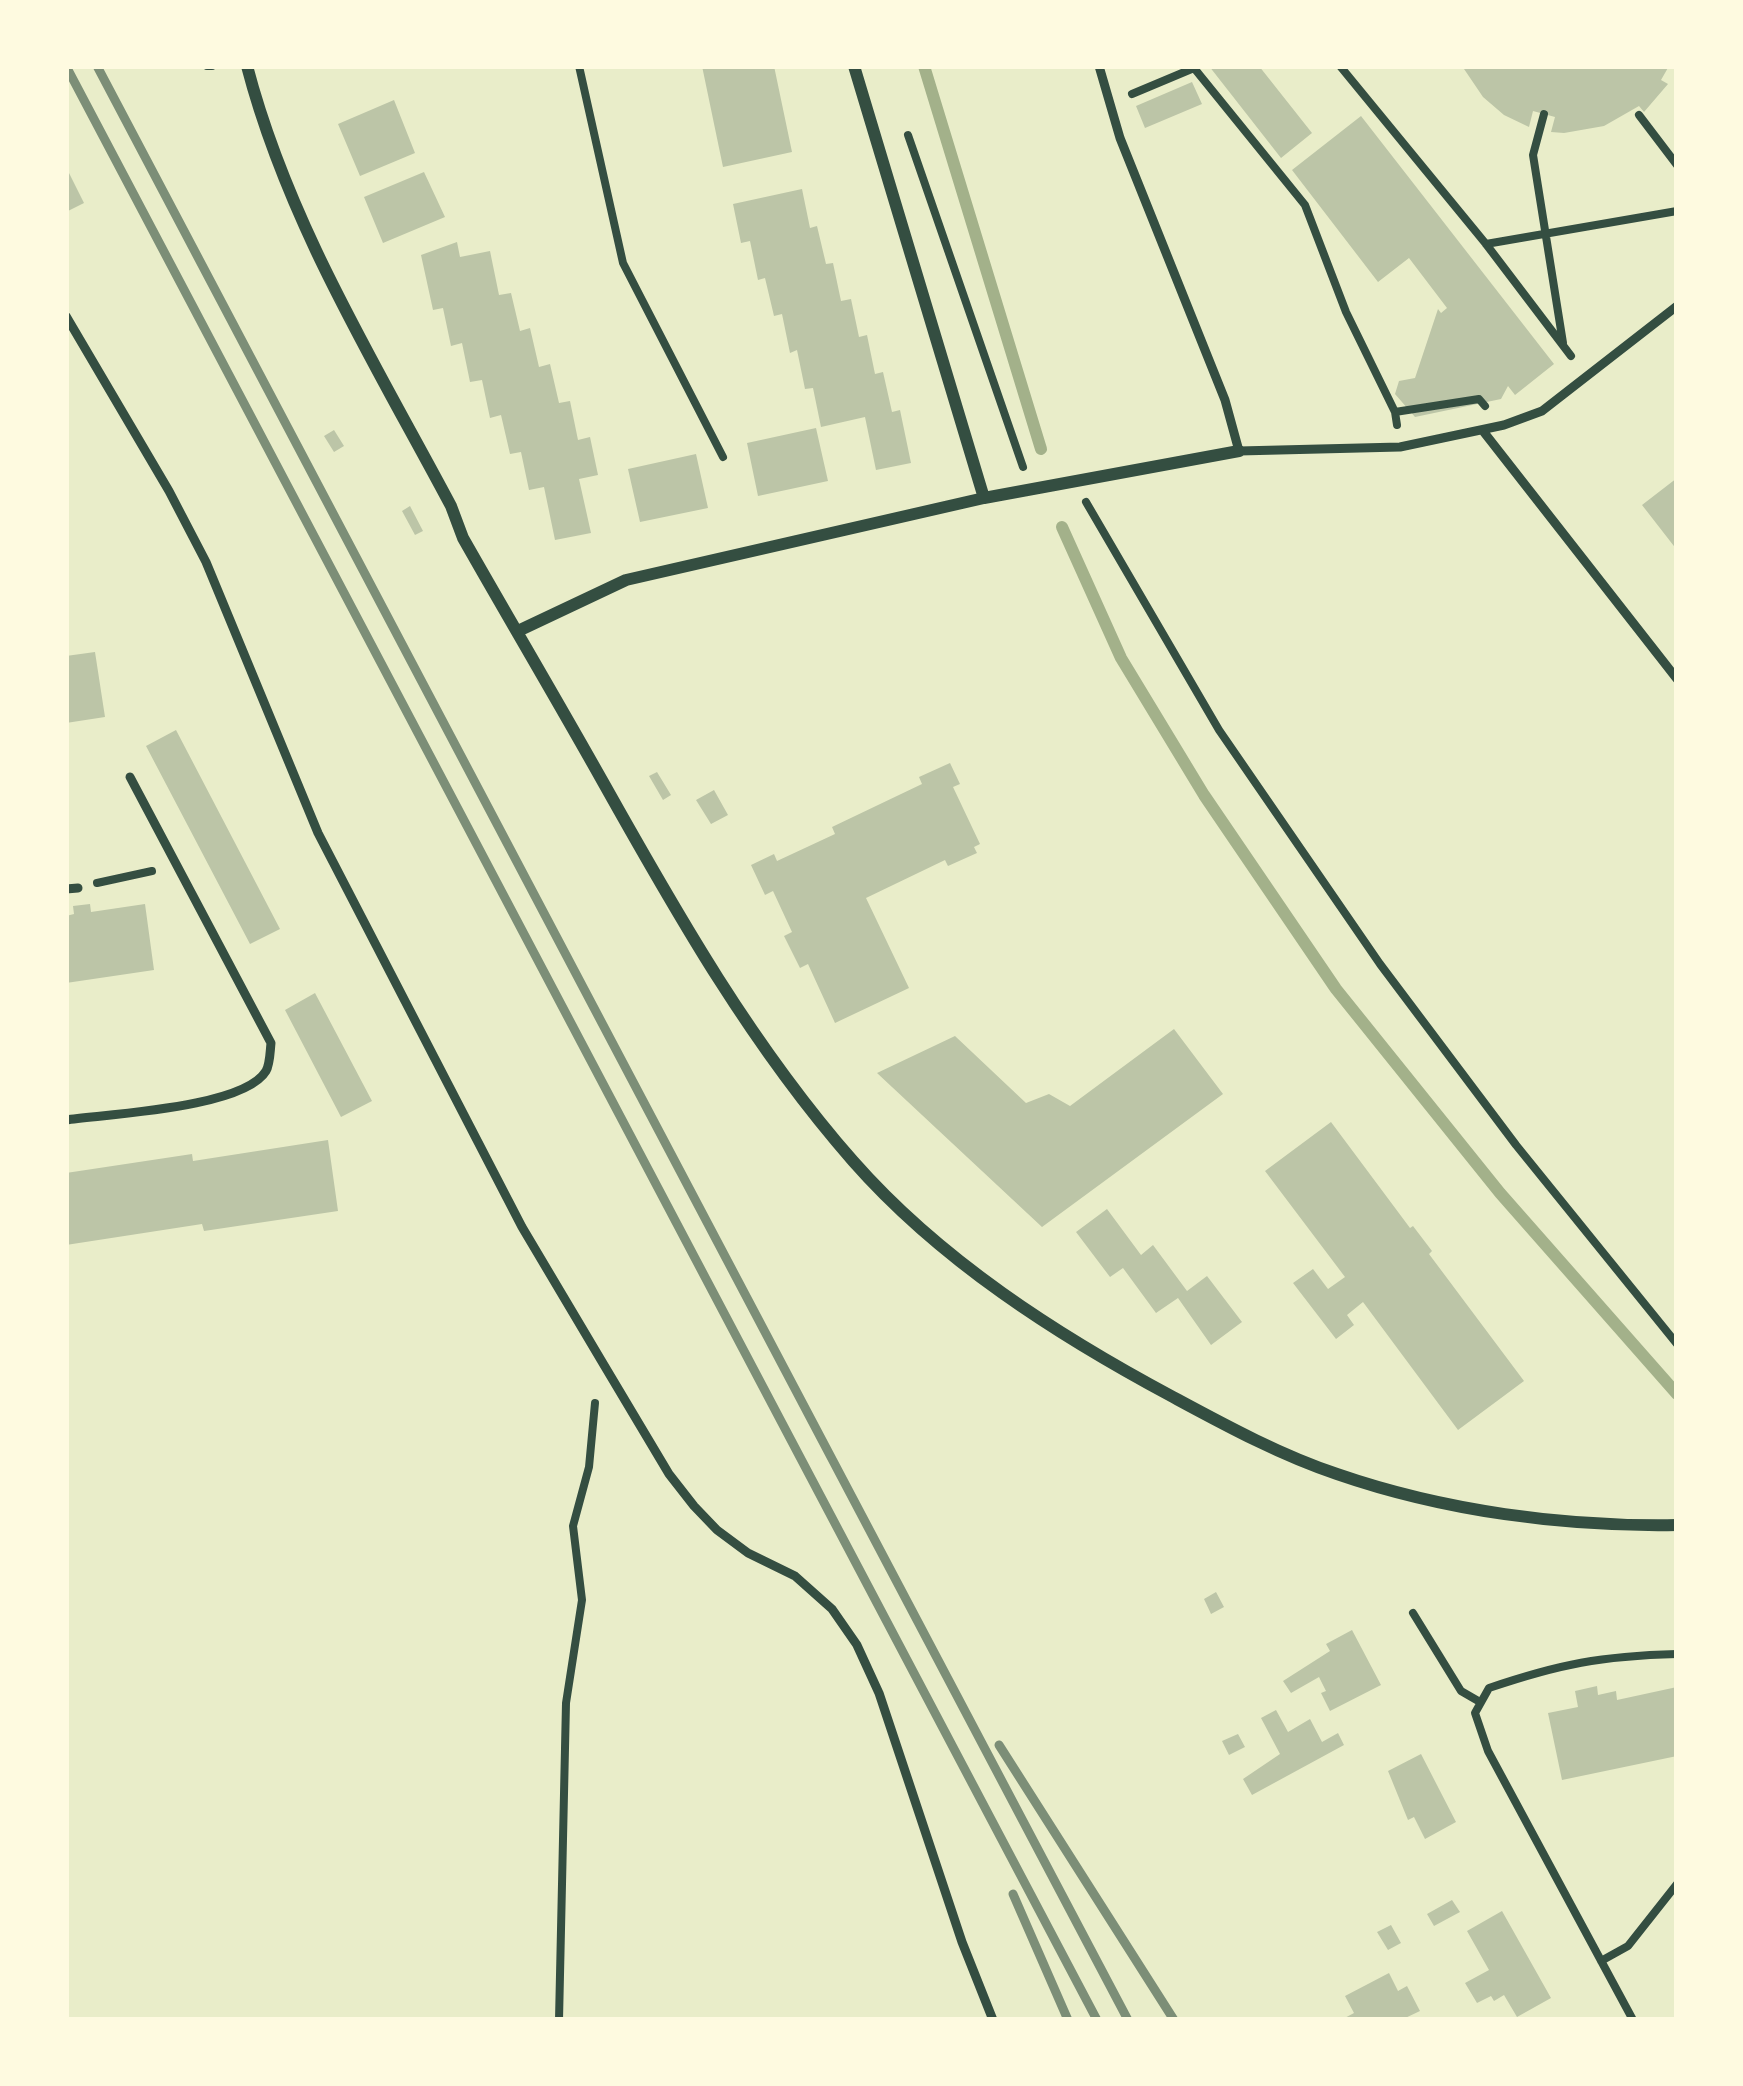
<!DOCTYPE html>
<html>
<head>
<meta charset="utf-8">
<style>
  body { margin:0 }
  #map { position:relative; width:1743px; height:2086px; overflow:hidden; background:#e9edc9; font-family:Merriweather,serif }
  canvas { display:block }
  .frame { position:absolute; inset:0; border:69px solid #fefae0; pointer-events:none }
</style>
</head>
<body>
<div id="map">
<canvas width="1743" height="2086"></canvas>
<div class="frame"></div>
</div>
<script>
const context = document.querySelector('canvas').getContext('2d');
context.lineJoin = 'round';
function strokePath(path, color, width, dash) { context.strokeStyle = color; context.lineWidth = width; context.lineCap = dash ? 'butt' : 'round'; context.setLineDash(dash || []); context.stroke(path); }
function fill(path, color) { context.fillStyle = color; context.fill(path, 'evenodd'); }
const stream = new Path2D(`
  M 924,66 L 1041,449
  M 1062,527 L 1121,658 L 1204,795 L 1336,989 L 1500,1193 L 1677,1394`);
const building = new Path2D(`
  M 702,66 L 774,66 L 792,152 L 723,167 Z
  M 1209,66 L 1259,66 L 1312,133 L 1281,158 Z
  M 1462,66 L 1669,66 L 1661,80 L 1668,84 L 1644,112 L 1639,106 L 1604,126 L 1564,133 L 1551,132 L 1555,117 L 1533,111 L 1529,127 L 1504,115 L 1483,97 Z
  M 1192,82 L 1202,104 L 1145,128 L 1136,106 Z
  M 394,100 L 415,153 L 360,176 L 338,124 Z
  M 1361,116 L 1554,364 L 1515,395 L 1508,386 L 1501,399 L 1415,417 L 1395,394 L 1399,381 L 1415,378 L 1438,309 L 1441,313 L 1447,308 L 1409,258 L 1378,282 L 1292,170 Z
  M 66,167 L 84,203 L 66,212 Z
  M 424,172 L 445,217 L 383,243 L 364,197 Z
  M 802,189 L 810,228 L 817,226 L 826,264 L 833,263 L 841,301 L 851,299 L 859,337 L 867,335 L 875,374 L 883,372 L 892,412 L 900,410 L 911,463 L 876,470 L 865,417 L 821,427 L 813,388 L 805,389 L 797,350 L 790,353 L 782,314 L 774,316 L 765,278 L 758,280 L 750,241 L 741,243 L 733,204 Z
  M 457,242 L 460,257 L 490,251 L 499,295 L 511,293 L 520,331 L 530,328 L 539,367 L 550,364 L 559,403 L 570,401 L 578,440 L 590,437 L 598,475 L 579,479 L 591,533 L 555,540 L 544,487 L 529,490 L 521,452 L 510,454 L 501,415 L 490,418 L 482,380 L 470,382 L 462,343 L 451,346 L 443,308 L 433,310 L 421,255 Z
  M 816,428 L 828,481 L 758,496 L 747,443 Z
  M 334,430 L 344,446 L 334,452 L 324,436 Z
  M 696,454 L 708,508 L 640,522 L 628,469 Z
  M 1677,478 L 1677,550 L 1642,505 Z
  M 410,506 L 423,531 L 415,535 L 402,511 Z
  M 95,652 L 105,717 L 66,723 L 66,656 Z
  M 176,730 L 280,929 L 250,944 L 146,746 Z
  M 950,763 L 960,784 L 953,787 L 980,844 L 974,847 L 977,853 L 948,866 L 945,860 L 866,898 L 909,988 L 835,1023 L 808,964 L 800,968 L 784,936 L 792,932 L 773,891 L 765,895 L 751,865 L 774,854 L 777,861 L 835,834 L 832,827 L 922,784 L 919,777 Z
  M 657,772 L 671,795 L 663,800 L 649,776 Z
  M 714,790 L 728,815 L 711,824 L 696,800 Z
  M 90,904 L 91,912 L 145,904 L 154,970 L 66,983 L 66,916 L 74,914 L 73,906 Z
  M 315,993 L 372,1101 L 341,1117 L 285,1010 Z
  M 1174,1029 L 1223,1094 L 1042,1227 L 877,1073 L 955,1036 L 1026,1103 L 1049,1094 L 1070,1106 Z
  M 1331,1122 L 1410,1228 L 1413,1226 L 1432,1251 L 1429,1254 L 1524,1381 L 1458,1430 L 1363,1302 L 1347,1315 L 1354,1325 L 1336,1339 L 1293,1283 L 1313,1269 L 1328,1289 L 1345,1277 L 1265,1171 Z
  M 328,1140 L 338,1211 L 204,1231 L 202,1224 L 66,1245 L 66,1173 L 192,1154 L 193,1161 Z
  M 1107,1209 L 1141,1255 L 1153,1245 L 1187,1291 L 1207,1276 L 1242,1322 L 1211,1345 L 1178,1298 L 1156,1313 L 1123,1268 L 1110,1277 L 1076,1232 Z
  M 1216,1592 L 1224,1607 L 1211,1614 L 1204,1599 Z
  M 1352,1630 L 1381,1685 L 1330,1711 L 1321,1693 L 1326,1691 L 1319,1677 L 1291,1693 L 1283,1681 L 1330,1651 L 1326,1644 Z
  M 1597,1686 L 1598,1695 L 1616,1691 L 1617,1700 L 1677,1687 L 1677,1756 L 1562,1780 L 1548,1713 L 1578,1707 L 1575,1691 Z
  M 1276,1710 L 1288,1732 L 1310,1719 L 1322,1742 L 1338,1733 L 1344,1745 L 1252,1795 L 1243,1779 L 1280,1754 L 1261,1718 Z
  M 1238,1734 L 1245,1747 L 1229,1755 L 1222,1741 Z
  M 1421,1754 L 1456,1822 L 1425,1839 L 1414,1817 L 1408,1820 L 1388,1771 Z
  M 1452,1900 L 1460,1912 L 1434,1926 L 1427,1914 Z
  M 1502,1911 L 1551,1998 L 1517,2017 L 1504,1995 L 1494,2001 L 1491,1996 L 1477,2003 L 1465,1983 L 1489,1970 L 1467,1931 Z
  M 1391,1925 L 1401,1943 L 1388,1950 L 1377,1932 Z
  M 1389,1973 L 1398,1991 L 1407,1986 L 1420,2011 L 1401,2020 L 1341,2020 L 1354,2013 L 1345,1996 Z`);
const path = new Path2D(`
  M 207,66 L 212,66
  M 579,66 L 623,263 L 723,457
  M 1340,66 L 1486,244 L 1571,356
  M 1132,94 L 1194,68 L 1305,205 L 1346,312 L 1395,412 L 1397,425
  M 1544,114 L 1533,155 L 1563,343
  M 1639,115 L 1677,165
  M 908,135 L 1023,467
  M 1486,244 L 1677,211
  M 1395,412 L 1479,399 L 1485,406
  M 1086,502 L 1219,730 L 1380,964 L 1516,1145 L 1677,1344
  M 97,883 L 152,871
  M 1413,1613 L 1461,1691 L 1480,1702
  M 1601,1961 L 1628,1946 L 1677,1884
  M 559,2020 L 566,1703 L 582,1600 L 573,1526 L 589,1467 L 595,1403
  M 1633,2020 L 1488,1751 L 1475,1713 L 1489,1688 C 1560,1664 1601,1656 1677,1654`);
const service = new Path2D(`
  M 1099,66 L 1120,138 L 1225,400 L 1239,451 L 1400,447 L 1504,425 L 1542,411 L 1677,306
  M 66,316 L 169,491 L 206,562 L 318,833 L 522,1227 L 601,1360 L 669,1474 L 694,1506 L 717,1530 L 748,1553 L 795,1576 L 832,1609 L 857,1645 L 879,1693 L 962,1942 L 993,2020
  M 1483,431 L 1677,679
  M 66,889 L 78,888
  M 66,1120 C 108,1114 244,1108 266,1071 C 270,1064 270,1052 271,1043 L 130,777`);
const minor = new Path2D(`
  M 247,66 C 288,223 375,363 451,506 L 463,538 C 509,619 557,700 603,782 C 677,914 752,1046 853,1161 C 940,1260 1057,1335 1173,1397 C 1225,1425 1280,1455 1337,1474 C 1444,1511 1564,1527 1677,1525
  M 854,66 L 984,498
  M 518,631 L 626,580 L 984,498 L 1239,451`);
const rail = new Path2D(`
  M 66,66 L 1097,2020
  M 97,66 L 1128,2020
  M 999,1745 L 1174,2020
  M 1013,1894 L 1068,2020`);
strokePath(stream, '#a3b18a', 12);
fill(building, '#bcc5a7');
strokePath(path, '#344e41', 8);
strokePath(service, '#344e41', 9);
strokePath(minor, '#344e41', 12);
strokePath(rail, '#7c8e77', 9);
</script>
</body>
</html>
